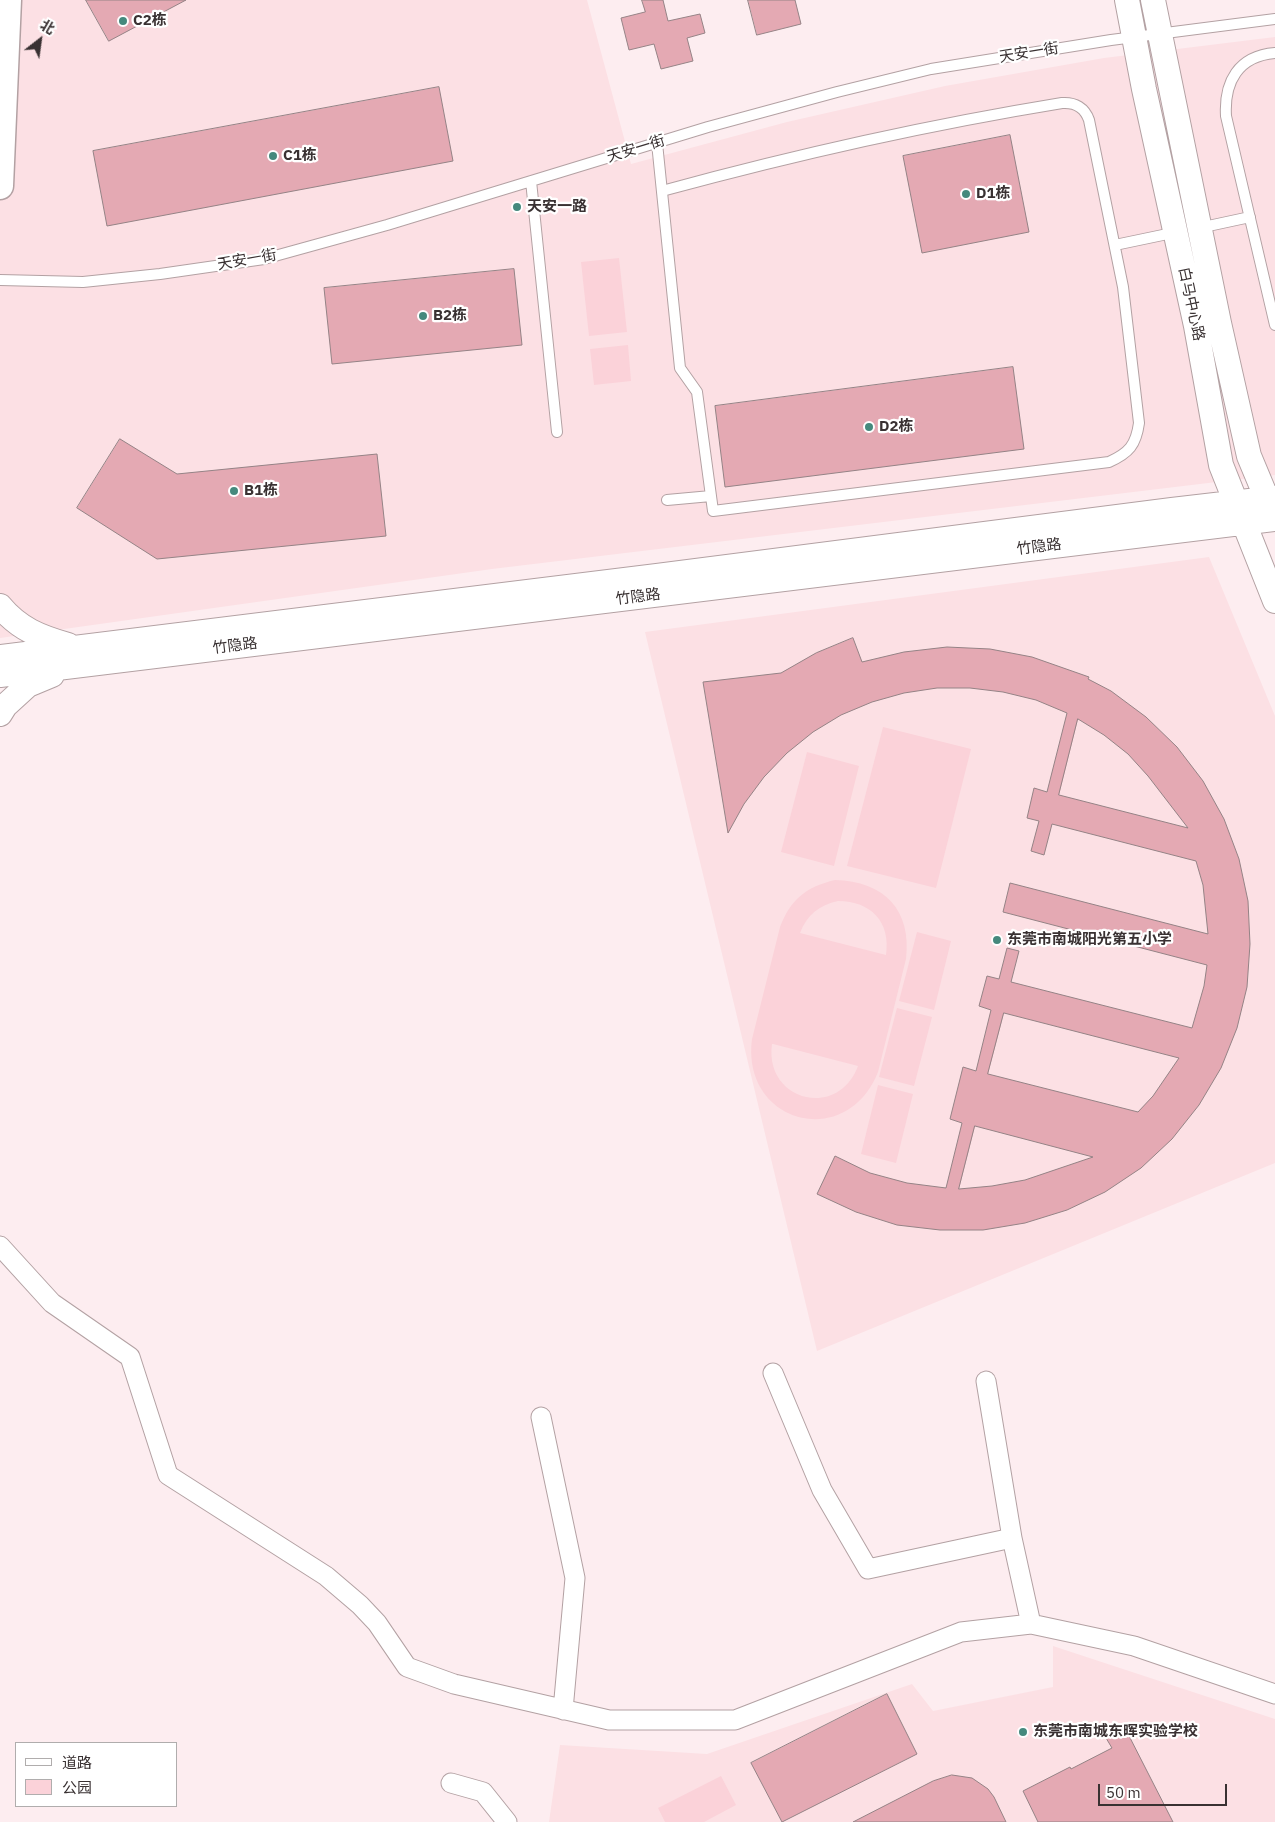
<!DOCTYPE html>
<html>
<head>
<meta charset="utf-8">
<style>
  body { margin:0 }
  #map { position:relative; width:1275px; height:1822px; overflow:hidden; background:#fdedf0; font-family:"IBM Plex Sans","Noto Sans SC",sans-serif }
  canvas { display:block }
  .legend { position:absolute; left:15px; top:1742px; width:162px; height:65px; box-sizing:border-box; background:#fff; border:1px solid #b0adad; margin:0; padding:6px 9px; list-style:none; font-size:15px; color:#393132 }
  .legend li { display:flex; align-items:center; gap:10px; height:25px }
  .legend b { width:25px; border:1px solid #b0adad }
  .north { position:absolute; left:15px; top:15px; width:50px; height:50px; -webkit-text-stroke:4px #fff; paint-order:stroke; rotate:30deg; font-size:14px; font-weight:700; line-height:20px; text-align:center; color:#393132 }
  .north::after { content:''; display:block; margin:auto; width:18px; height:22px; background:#393132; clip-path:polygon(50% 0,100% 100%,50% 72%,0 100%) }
  .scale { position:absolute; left:1098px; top:1784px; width:129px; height:22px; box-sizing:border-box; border:2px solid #393132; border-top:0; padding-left:6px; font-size:15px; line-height:18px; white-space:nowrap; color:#393132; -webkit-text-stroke:4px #fff; paint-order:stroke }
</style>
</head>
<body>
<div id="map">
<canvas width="1275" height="1822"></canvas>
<ul class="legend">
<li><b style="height:6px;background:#fff"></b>道路</li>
<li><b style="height:14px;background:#fbd2d9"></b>公园</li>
</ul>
<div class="north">北</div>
<div class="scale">50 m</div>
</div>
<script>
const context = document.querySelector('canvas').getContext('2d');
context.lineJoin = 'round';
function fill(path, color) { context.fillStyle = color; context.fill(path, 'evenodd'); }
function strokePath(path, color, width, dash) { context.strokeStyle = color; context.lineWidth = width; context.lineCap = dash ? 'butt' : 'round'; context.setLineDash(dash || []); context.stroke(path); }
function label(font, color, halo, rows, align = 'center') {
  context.font = font + ' "IBM Plex Sans","Noto Sans SC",sans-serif'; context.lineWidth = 4.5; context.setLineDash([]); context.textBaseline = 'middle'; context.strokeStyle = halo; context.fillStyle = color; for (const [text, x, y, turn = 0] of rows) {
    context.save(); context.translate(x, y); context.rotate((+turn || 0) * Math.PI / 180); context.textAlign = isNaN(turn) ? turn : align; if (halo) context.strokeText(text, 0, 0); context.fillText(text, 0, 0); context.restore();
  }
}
const built = new Path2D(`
  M 0,0 L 587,0 L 631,164 L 787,122 L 945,86 L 1104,58 L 1275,37 L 1275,475 L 492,569 L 0,638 Z
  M 1209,557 L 1275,716 L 1275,1163 L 817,1351 L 645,632 Z
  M 1053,1646 L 1275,1719 L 1275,1822 L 549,1822 L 560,1745 L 707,1754 L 912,1684 L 933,1711 L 1053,1687 Z`);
const green = new Path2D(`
  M 619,258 L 627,332 L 589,336 L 581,262 Z
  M 628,345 L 631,381 L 594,385 L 590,349 Z
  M 883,727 L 971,749 L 936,888 L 847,866 Z
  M 807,752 L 859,766 L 834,866 L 781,852 Z
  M 835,880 C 884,881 912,910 906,959 L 878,1072 C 846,1152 741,1123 752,1039 L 780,927 C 791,899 806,887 835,880 ZM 838,901 C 871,901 891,922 886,955 L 800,933 C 807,915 819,905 838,901 ZM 772,1044 L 773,1044 L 858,1066 C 838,1120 764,1101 772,1044 Z
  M 917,932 L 951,941 L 934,1010 L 899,1001 Z
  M 897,1008 L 932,1017 L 914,1086 L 879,1077 Z
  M 878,1085 L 913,1094 L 896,1163 L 861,1154 Z
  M 721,1776 L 736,1805 L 704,1822 L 665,1822 L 658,1808 Z`);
const building = new Path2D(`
  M 86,0 L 186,0 L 109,41 Z
  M 642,0 L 663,0 L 668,21 L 700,14 L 705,33 L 687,38 L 693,61 L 661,69 L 654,44 L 629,50 L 621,18 L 645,12 Z
  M 748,0 L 795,0 L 801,24 L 757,35 Z
  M 439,87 L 453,161 L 107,226 L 93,151 Z
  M 1010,135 L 1029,232 L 922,253 L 903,156 Z
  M 514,269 L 522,345 L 332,364 L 324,288 Z
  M 1013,367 L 1024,449 L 725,487 L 715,406 Z
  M 120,439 L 177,474 L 377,454 L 386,536 L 157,559 L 77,508 Z
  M 853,638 L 862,662 L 904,652 L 947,647 L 990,649 L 1032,657 L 1089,677 L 1088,679 L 1111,691 L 1146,717 L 1177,747 L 1203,781 L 1224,819 L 1239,859 L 1248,901 L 1250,944 L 1247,987 L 1237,1028 L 1221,1068 L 1199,1105 L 1172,1139 L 1141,1168 L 1105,1192 L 1067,1210 L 1025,1223 L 983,1230 L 940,1230 L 897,1225 L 856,1212 L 817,1194 L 835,1156 L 870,1173 L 907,1183 L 946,1188 L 962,1123 L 950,1119 L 963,1067 L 976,1071 L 991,1010 L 979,1006 L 987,976 L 999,979 L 1007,948 L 1019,951 L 1011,982 L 1192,1028 L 1204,986 L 1207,965 L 1003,912 L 1010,883 L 1208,934 L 1203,885 L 1196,861 L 1052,824 L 1044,855 L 1031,851 L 1039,821 L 1027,818 L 1034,788 L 1047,792 L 1067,713 L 1036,700 L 1003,692 L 970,688 L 937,688 L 904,693 L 872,702 L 841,715 L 813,732 L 787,753 L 764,777 L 744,804 L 728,833 L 703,682 L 781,673 L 816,653 ZM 1078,719 L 1104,735 L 1128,754 L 1148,776 L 1188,828 L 1059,795 ZM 1004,1013 L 1179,1058 L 1153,1096 L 1138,1112 L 988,1074 ZM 975,1126 L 1093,1157 L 1025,1180 L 992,1186 L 959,1189 Z
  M 887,1694 L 917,1754 L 782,1822 L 751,1763 Z
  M 1125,1728 L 1173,1822 L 1038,1822 L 1023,1791 L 1070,1767 L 1071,1769 L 1112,1748 L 1106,1738 Z
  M 952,1775 L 972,1778 L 988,1789 L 994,1797 L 1006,1822 L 853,1822 L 933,1781 Z`);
const service = new Path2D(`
  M 1275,53 C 1238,56 1224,82 1226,116 L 1275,325
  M 657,143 L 680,368 L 697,392 L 713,511 L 1109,462 C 1129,453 1136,445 1139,423 L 1123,287 L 1089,120 C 1085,108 1075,102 1062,103 C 927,125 794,155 662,191
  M 531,181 L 557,432
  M 1199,228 L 1250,217
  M 1115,245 L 1177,232
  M 0,280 L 83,282 L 160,274 L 264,259 L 387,225 L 708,127 L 837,92 L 931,69 L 1111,40 L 1275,19
  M 667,500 L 711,496`);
const minor = new Path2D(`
  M 0,1246 L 52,1303 L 130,1357 L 168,1475 L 326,1576 L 360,1605 L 377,1623 L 407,1667 L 454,1684 L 609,1720 L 735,1720 L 961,1632 L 1031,1624 L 1134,1646 L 1275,1694
  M 773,1373 L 822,1490 L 868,1569 L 1012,1538
  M 986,1381 L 1012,1538 L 1031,1624
  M 541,1417 L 575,1578 L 563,1710
  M 451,1783 L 483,1792 L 507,1822`);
const tertiary = new Path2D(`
  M 1127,0 L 1144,89 L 1196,326 L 1221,465 L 1275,601
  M 1153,0 L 1219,323 L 1249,456 L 1272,511
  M 0,606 C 19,629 40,637 68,645
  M 0,657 L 657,576 L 1172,510 L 1275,498
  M 0,675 L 1275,519
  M 0,714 L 5,706 L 28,685 L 52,675`);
const secondary = new Path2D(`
  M 0,186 L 8,0`);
const markers = [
  [123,21,5,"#45897d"],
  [273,156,5,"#45897d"],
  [966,194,5,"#45897d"],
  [517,207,5,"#45897d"],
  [423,316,5,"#45897d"],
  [869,427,5,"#45897d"],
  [234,491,5,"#45897d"],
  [997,940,5,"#45897d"],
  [1023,1732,5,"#45897d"]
];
const poiNames = [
  ["C2栋",133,21],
  ["C1栋",283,156],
  ["D1栋",976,194],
  ["天安一路",527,207],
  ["B2栋",433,316],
  ["D2栋",879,427],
  ["B1栋",244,491],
  ["东莞市南城阳光第五小学",1007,940],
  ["东莞市南城东晖实验学校",1033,1732]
];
const streetNames = [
  ["天安一街",1029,53,-9],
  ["天安一街",636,149,-17],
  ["天安一街",247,260,-10],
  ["白马中心路",1191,304,78],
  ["竹隐路",1039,547,-7],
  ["竹隐路",638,597,-7],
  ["竹隐路",235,646,-7]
];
fill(built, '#fce0e4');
fill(green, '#fbd2d9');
fill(building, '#e4a9b3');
strokePath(building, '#958386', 1);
strokePath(service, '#b3a1a3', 12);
strokePath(minor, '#b3a1a3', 21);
strokePath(tertiary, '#b3a1a3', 26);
strokePath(secondary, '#b3a1a3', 29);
strokePath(service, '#fff', 10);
strokePath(minor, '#fff', 19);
strokePath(tertiary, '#fff', 24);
strokePath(secondary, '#fff', 26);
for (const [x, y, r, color] of markers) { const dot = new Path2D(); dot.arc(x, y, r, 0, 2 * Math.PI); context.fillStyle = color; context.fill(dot); strokePath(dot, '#fff', 2); }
label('bold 15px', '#393132', '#fff', poiNames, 'left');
label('15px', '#393132', '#fff', streetNames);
</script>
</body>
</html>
